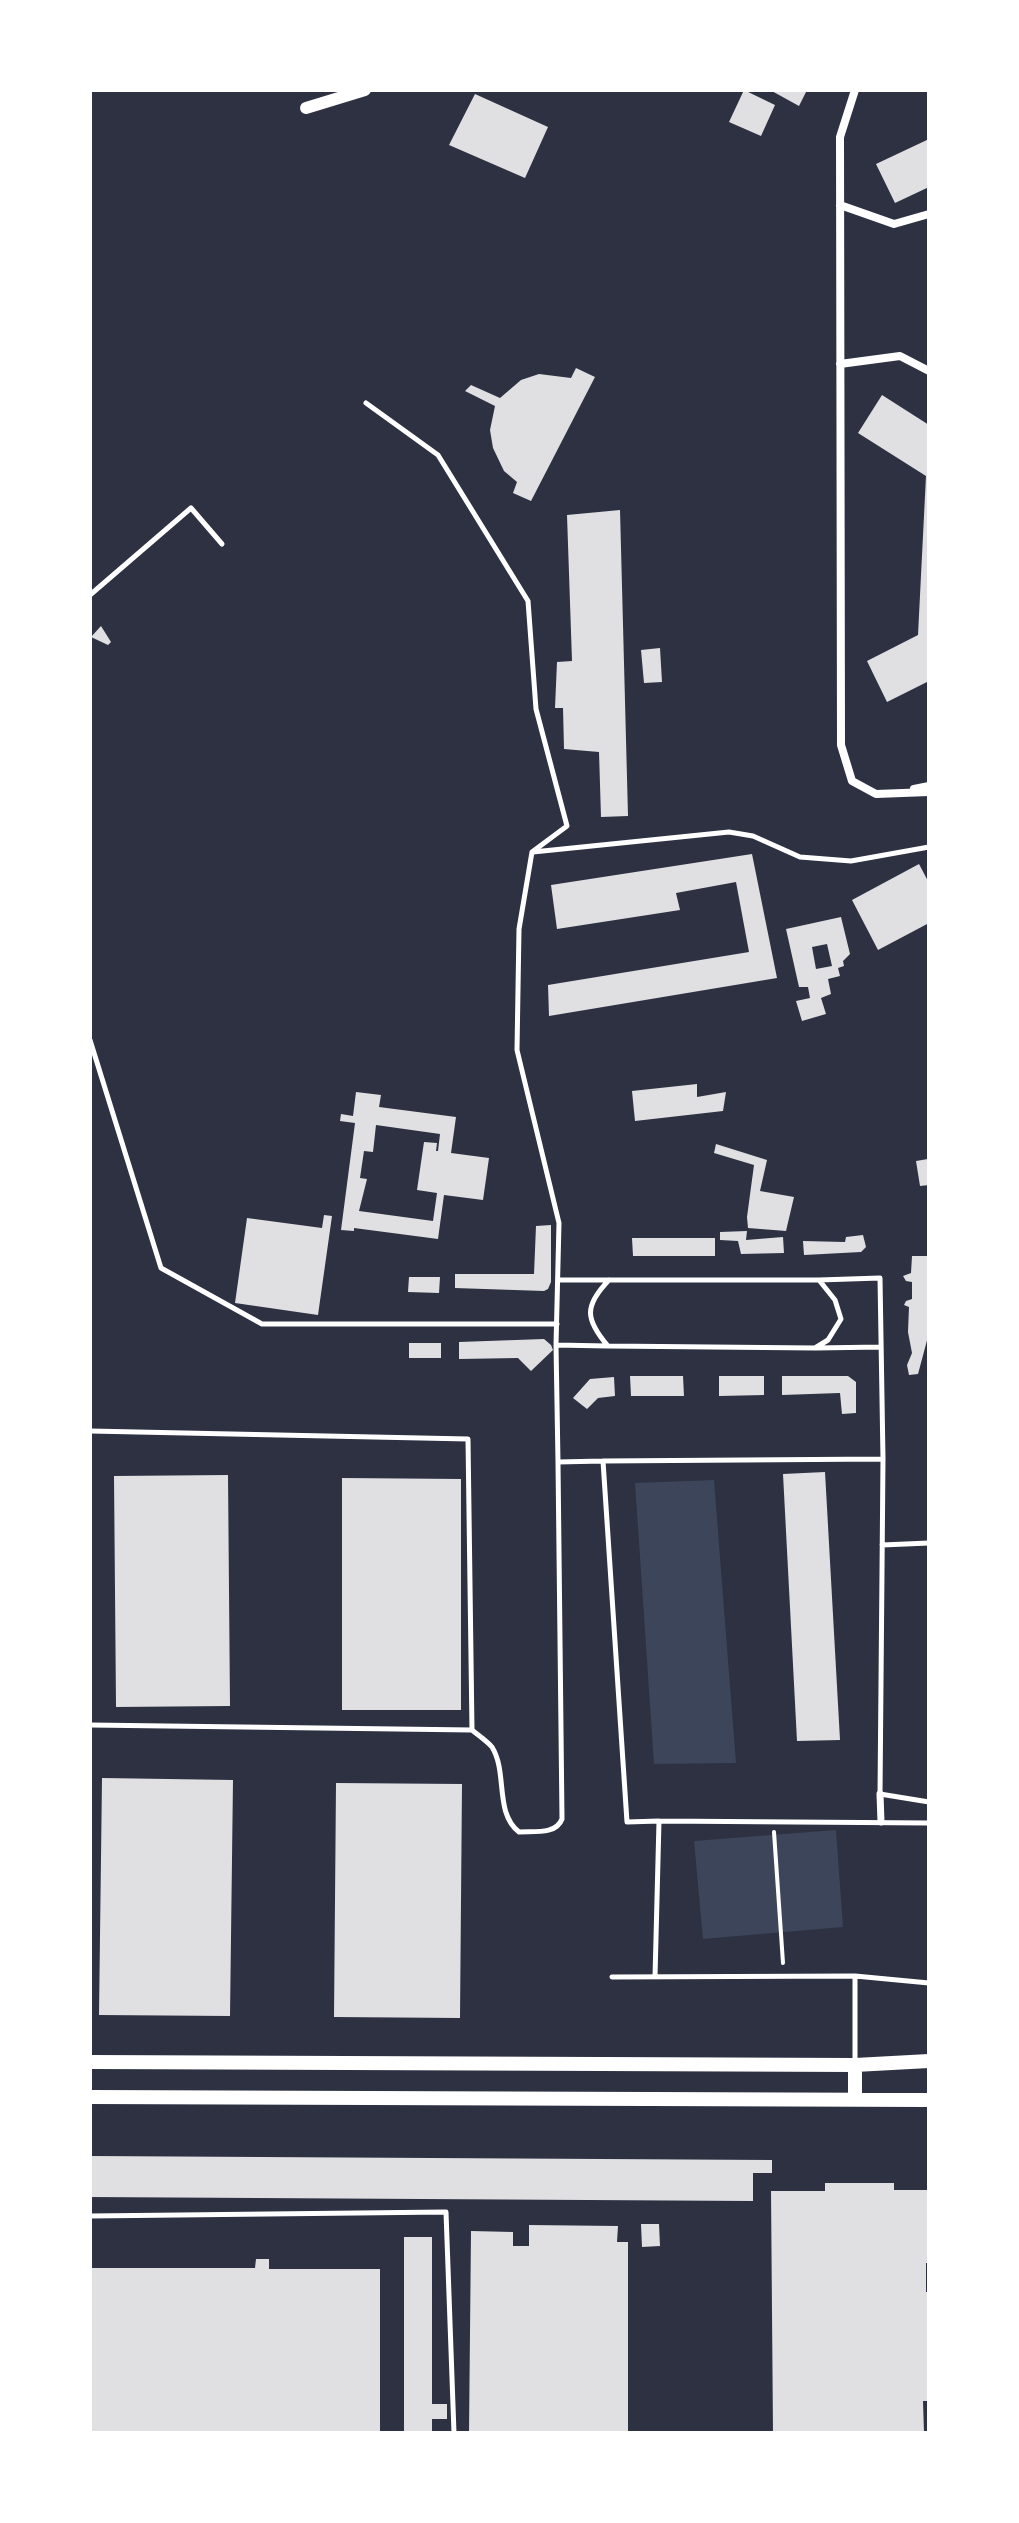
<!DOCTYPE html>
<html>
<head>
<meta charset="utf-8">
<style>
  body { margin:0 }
  #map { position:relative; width:1019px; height:2523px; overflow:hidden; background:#2d3142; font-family:Raleway,sans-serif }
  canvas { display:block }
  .frame { position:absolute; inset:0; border:92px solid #fff; pointer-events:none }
</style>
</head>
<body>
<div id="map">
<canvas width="1019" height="2523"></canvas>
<div class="frame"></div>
</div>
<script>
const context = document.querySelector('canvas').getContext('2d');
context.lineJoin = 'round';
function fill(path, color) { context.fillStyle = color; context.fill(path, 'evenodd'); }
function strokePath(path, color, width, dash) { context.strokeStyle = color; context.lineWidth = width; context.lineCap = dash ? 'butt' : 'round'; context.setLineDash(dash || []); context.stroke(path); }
const green = new Path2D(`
  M 714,1480 L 736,1763 L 654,1764 L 635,1483 Z
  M 836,1830 L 843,1927 L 703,1939 L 694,1841 Z`);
const building = new Path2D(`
  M 744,90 L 775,105 L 761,136 L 729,122 Z
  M 770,90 L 807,90 L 799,106 Z
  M 475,94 L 548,127 L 525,178 L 449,145 Z
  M 929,139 L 929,187 L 895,203 L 876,164 Z
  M 576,368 L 595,377 L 531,501 L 513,493 L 517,482 L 504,471 L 493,448 L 490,430 L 495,406 L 465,391 L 471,385 L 500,398 L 521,380 L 539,374 L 571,378 Z
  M 882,395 L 929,425 L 929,681 L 887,702 L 867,661 L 918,635 L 926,476 L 858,433 Z
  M 620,510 L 628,816 L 601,817 L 599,752 L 564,749 L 563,708 L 555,708 L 557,662 L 572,661 L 567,515 Z
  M 101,626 L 111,642 L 108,645 L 91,637 Z
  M 660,648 L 662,682 L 644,683 L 641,650 Z
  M 752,854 L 777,978 L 549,1016 L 548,985 L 749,952 L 736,882 L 676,893 L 680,910 L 557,929 L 551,885 Z
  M 919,864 L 929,883 L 929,923 L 878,950 L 852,900 Z
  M 841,917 L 850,954 L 843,961 L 844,966 L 838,968 L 840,976 L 828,979 L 831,994 L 821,998 L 826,1014 L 802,1021 L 796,1001 L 810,998 L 808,987 L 799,987 L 786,929 ZM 827,944 L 832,966 L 816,969 L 812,947 Z
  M 697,1084 L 697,1097 L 726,1092 L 723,1111 L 635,1121 L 632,1091 Z
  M 356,1092 L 381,1095 L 379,1107 L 456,1117 L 451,1153 L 489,1158 L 483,1200 L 444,1195 L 438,1239 L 354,1228 L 354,1231 L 341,1230 L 355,1123 L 340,1121 L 341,1114 L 353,1116 ZM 376,1125 L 440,1134 L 438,1151 L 436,1151 L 437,1143 L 424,1142 L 417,1190 L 437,1193 L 433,1221 L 359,1211 L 367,1179 L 360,1178 L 364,1151 L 373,1152 Z
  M 716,1144 L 767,1160 L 760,1191 L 794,1197 L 786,1231 L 748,1228 L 747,1217 L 754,1165 L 714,1153 Z
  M 928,1159 L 929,1185 L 920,1186 L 916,1161 Z
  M 324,1215 L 332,1216 L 318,1315 L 235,1303 L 247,1218 L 322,1228 Z
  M 551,1225 L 551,1282 L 548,1289 L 544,1291 L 455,1288 L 455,1274 L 534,1274 L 536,1226 Z
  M 747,1231 L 746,1240 L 783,1237 L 784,1253 L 741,1254 L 738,1241 L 720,1240 L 720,1232 Z
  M 863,1235 L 866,1247 L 861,1252 L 804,1255 L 803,1241 L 845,1242 L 846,1237 Z
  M 632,1238 L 715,1238 L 715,1256 L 633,1256 Z
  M 912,1256 L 929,1256 L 929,1333 L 918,1374 L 909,1375 L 907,1365 L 912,1353 L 908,1332 L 909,1307 L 904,1305 L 906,1301 L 912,1299 L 912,1282 L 906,1281 L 903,1276 L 911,1273 Z
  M 409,1277 L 440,1277 L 439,1293 L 408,1292 Z
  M 544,1339 L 551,1345 L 553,1350 L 531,1371 L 518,1358 L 459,1359 L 459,1342 Z
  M 409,1343 L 441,1343 L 441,1358 L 409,1358 Z
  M 630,1376 L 683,1376 L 684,1396 L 631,1396 Z
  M 719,1376 L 764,1376 L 764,1395 L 719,1396 Z
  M 782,1376 L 848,1376 L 856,1382 L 856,1413 L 842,1414 L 840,1393 L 782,1395 Z
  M 614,1377 L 615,1396 L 598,1398 L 587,1409 L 573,1398 L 590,1379 Z
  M 825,1472 L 840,1740 L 797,1741 L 783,1474 Z
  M 228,1475 L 230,1706 L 116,1707 L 114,1476 Z
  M 342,1478 L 461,1479 L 461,1710 L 342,1710 Z
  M 102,1778 L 233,1780 L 230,2016 L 99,2015 Z
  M 336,1783 L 462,1784 L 460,2018 L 334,2017 Z
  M 90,2156 L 772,2160 L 772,2173 L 753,2173 L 753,2201 L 90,2197 Z
  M 825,2183 L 894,2183 L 894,2190 L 927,2190 L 927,2212 L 929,2212 L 929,2263 L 926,2263 L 926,2292 L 929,2292 L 929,2401 L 923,2401 L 924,2433 L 773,2433 L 771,2191 L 825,2191 Z
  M 641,2224 L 659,2224 L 660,2246 L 642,2247 Z
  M 529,2225 L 618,2226 L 617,2242 L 628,2242 L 628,2433 L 469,2433 L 471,2231 L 513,2232 L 513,2246 L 529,2246 Z
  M 404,2237 L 432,2237 L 432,2404 L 447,2404 L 447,2419 L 432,2419 L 432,2433 L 404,2433 Z
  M 256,2259 L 269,2259 L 269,2269 L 380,2269 L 380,2433 L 90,2433 L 90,2268 L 255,2268 Z`);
const path = new Path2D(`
  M 774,1832 L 783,1963`);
const service = new Path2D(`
  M 366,403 L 438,455 L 528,601 L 536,709 L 567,826 L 532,852 L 519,929 L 517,1050 L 559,1223 L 556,1345 L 558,1462 L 603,1461
  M 90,595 L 191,508 L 222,544
  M 533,852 L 729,832 L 753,836 L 800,857 L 851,861 L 929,847
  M 90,1040 L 161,1268 L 262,1324 L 557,1324
  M 558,1280 L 819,1280 L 835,1300 L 841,1319 L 828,1340 L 815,1348 L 608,1346 C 585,1319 584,1306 609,1280
  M 819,1280 L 880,1278 L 883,1459
  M 556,1345 L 607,1346
  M 816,1348 L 881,1347
  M 90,1431 L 468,1439 L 472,1730 L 90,1725
  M 882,1545 L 929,1543
  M 472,1730 C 478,1735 487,1741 492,1747 C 508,1773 494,1812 519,1832 C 534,1831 556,1835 562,1819 L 558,1462
  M 659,1821 L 627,1822 L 603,1461 L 883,1459 L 880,1794 L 929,1802
  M 612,1977 L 855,1976 L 929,1983
  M 655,1977 L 659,1821 L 929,1823
  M 855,2064 L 855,1976
  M 90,2216 L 446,2212 L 454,2433`);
const pedestrian = new Path2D(`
  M 880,1794 L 881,1822`);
const minor = new Path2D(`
  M 855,90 L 840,137 L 841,745 L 852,781 L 876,794 L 929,792
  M 840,205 L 894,224 L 929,214
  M 840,364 L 900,356 L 929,371
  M 914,789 L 929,786`);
const tertiary = new Path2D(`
  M 306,108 L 365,90`);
const secondary = new Path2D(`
  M 90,2062 L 855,2065 L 929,2061
  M 855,2065 L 855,2099
  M 90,2097 L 929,2100`);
fill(green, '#3c4559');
fill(building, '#e0e0e3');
strokePath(path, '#fff', 4);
strokePath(service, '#fff', 5);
strokePath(pedestrian, '#fff', 7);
strokePath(minor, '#fff', 8);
strokePath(tertiary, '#fff', 12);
strokePath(secondary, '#fff', 14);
</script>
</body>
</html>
